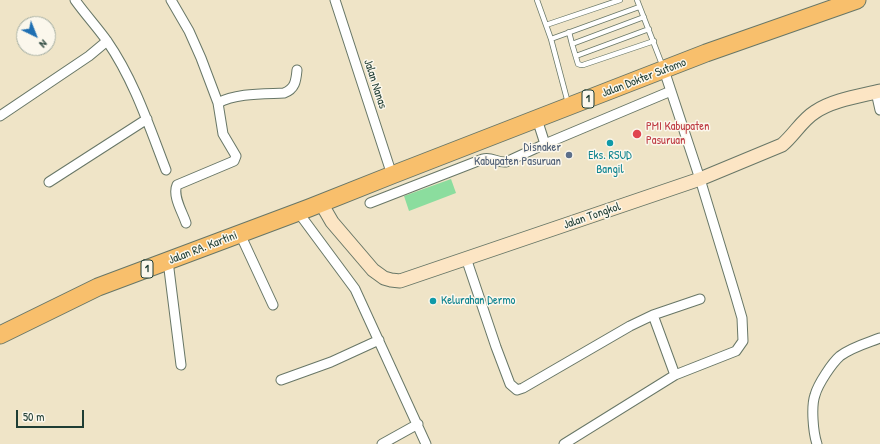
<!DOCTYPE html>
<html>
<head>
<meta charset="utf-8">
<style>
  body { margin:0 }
  #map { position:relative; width:880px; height:444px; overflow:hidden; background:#efe4c7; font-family:"Patrick Hand",sans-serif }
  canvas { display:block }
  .north { position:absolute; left:16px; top:16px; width:40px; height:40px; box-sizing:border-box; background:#fbf7ec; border:1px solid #a3ada2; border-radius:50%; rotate:137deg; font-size:11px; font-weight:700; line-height:16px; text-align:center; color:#1f3d34 }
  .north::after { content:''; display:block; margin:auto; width:14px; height:18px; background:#1f6fb2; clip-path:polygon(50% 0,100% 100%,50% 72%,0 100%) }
  .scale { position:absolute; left:16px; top:410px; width:68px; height:18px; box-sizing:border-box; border:2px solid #1f3d34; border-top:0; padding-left:5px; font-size:12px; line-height:14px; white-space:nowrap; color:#1f3d34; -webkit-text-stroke:3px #fbf7ec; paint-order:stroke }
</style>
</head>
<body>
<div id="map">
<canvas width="880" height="444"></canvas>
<div class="north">N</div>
<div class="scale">50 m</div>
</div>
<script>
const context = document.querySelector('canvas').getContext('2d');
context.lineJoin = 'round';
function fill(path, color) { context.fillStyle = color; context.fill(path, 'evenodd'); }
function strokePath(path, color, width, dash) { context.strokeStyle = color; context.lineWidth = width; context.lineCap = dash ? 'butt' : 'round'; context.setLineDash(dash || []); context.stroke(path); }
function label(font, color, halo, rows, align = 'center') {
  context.font = font + ' "Patrick Hand",sans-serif'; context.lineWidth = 3; context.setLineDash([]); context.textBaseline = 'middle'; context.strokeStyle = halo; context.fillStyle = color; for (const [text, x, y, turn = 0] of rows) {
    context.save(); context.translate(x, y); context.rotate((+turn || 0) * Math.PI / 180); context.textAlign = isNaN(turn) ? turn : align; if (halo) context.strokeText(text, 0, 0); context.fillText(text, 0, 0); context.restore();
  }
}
const green = new Path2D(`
  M 451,179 L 456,193 L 409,211 L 404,196 Z`);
const lane = new Path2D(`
  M 537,0 L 551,39 L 568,103
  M 637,0 L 663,67
  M 644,17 L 572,44 L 578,64 L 581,65 L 583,65 L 654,41
  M 546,25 L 620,0
  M 569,32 L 572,44
  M 551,39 L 639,7
  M 576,56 L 649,29`);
const street = new Path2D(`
  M 75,0 C 85,14 97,27 107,41 C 134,80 149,126 166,170
  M 171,0 L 189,31 L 201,58 L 218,103 L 223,134 L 236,156 L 234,161 L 177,185 C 172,196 183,213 186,223
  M 335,0 L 392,175
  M 876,92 L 880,110
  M 218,103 C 236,93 264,94 284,93 C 295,89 296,81 297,70
  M 0,116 L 89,56 L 107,41
  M 537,119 L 545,144 L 671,91
  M 49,182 L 147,119
  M 370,203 L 483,159 C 491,156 497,163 506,162 L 545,144
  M 298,212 L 355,289 L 426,444
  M 240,234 L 273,305
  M 466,258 L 496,347 L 510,384 L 517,390 L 523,388 L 630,326 L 653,315 L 700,299
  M 168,261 L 181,365
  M 653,315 L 675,375
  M 281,380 L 331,362 L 379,340
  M 382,444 L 418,424
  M 564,444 L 675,375 L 736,351 L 743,341 L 742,318 L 735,294 L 700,179 L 664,70
  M 817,444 C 813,432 811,406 815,395 C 818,384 832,363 840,356 C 852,347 867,343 880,338`);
const secondary = new Path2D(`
  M 321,203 L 332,222 L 373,270 L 384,278 L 391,280 L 400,281 L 700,179 L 782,145 C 794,135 802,120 815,112 C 832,100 860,96 880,91`);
const highway = new Path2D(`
  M 0,335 L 98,287 L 309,208 L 392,175 L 706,53 L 857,0`);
const markers = [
  [637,134,5,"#e0444e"],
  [610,143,4,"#0f9aa8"],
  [569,155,4,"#5c6f8a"],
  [433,301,4,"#0f9aa8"]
];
const shields = [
  [588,99,12],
  [147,269,12]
];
const shieldNames = [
  ["1",588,99],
  ["1",147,269]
];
const streetNames = [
  ["Jalan Dokter Sutomo",644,78,-21],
  ["Jalan Nanas",375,84,72],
  ["Jalan Tongkol",592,216,-19],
  ["Jalan RA. Kartini",203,248,-21]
];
const healthNames = [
  ["PMI Kabupaten",646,127],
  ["Pasuruan",646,141]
];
const serviceNames = [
  ["Disnaker",561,148],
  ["Kabupaten Pasuruan",561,162]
];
const cultureNames = [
  ["Eks. RSUD",610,156],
  ["Bangil",610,170],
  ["Kelurahan Dermo",441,301,"left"]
];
fill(green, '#8bdd9e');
strokePath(lane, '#687767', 6);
strokePath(street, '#687767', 11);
strokePath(secondary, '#687767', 15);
strokePath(highway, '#687767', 19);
strokePath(lane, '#fff', 4.5);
strokePath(street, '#fff', 9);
strokePath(secondary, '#fce5c4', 13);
strokePath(highway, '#f8bf6c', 17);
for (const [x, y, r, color] of markers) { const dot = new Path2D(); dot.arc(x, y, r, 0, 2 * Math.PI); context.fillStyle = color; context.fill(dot); strokePath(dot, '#fbf7ec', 1.5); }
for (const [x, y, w] of shields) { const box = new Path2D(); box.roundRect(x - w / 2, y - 9, w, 18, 3); context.fillStyle = '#fbf7ec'; context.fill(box); strokePath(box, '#1f3d34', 1); }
label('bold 11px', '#1f3d34', null, shieldNames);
label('12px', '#1f3d34', '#fbf7ec', streetNames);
label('12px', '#be3a42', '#fbf7ec', healthNames, 'left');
label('12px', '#4e5e75', '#fbf7ec', serviceNames, 'right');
label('12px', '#0d838f', '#fbf7ec', cultureNames);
</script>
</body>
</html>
